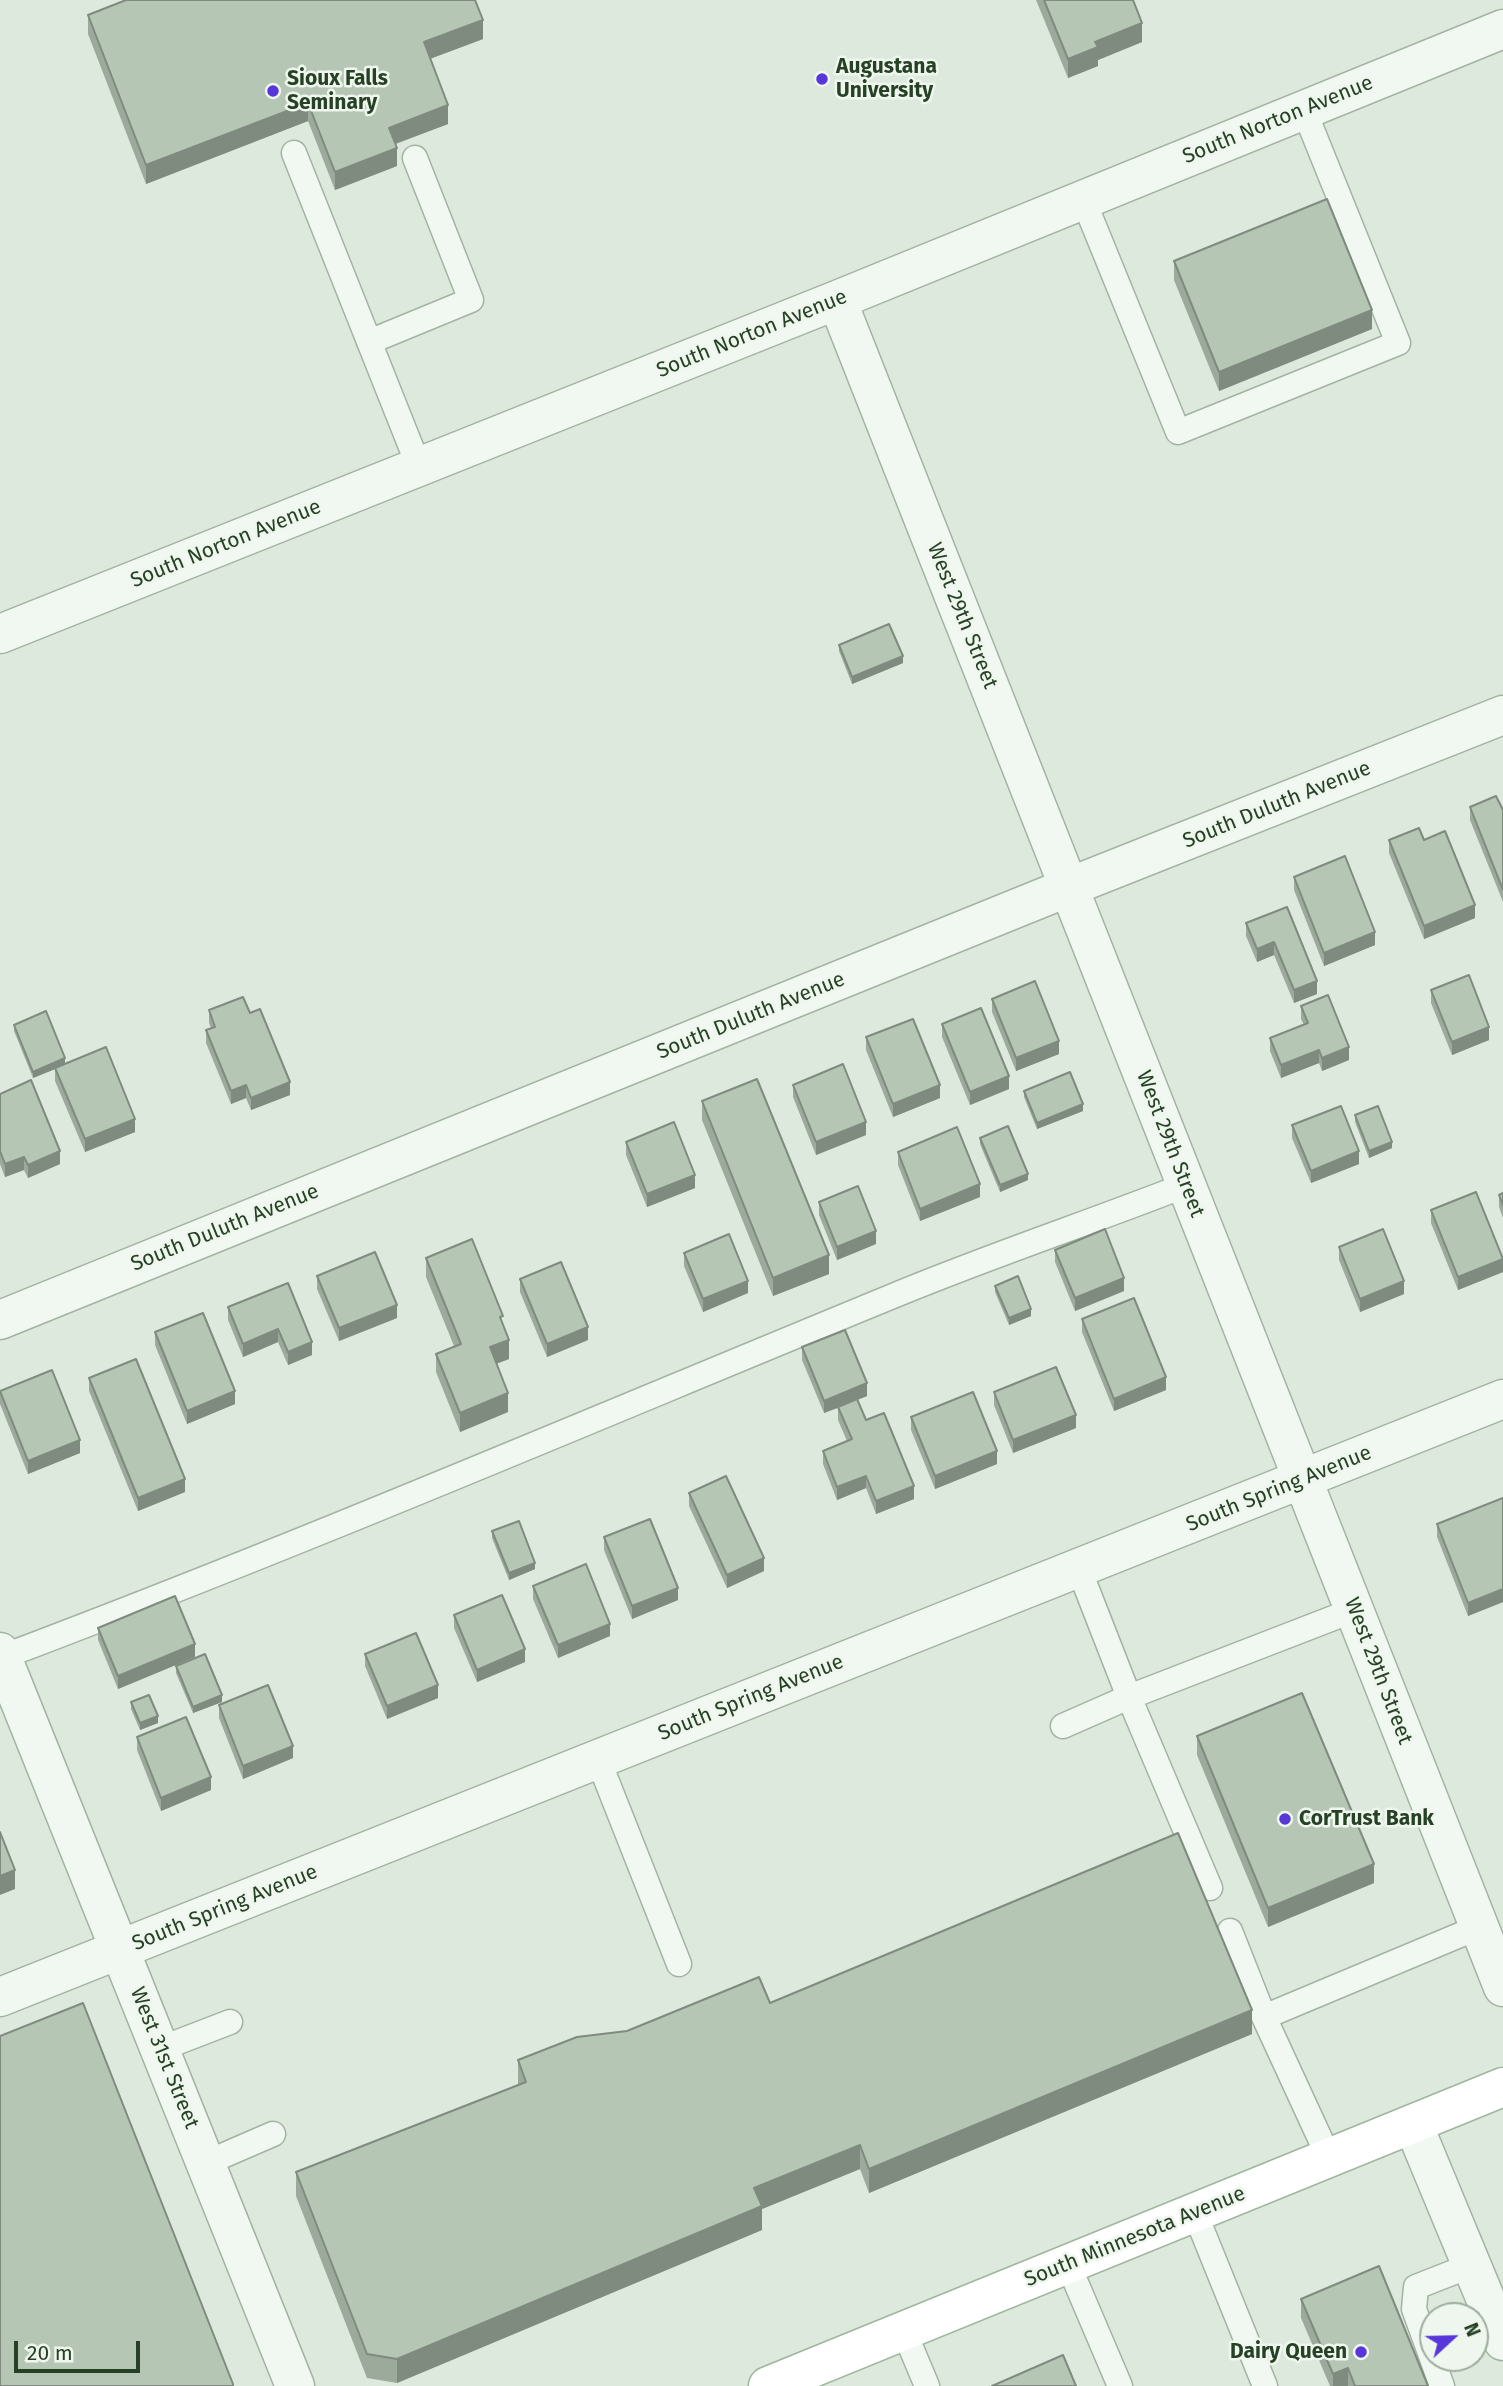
<!DOCTYPE html>
<html>
<head>
<meta charset="utf-8">
<style>
  body { margin:0 }
  #map { position:relative; width:1503px; height:2386px; overflow:hidden; background:#dee9de; font-family:"Fira Sans",sans-serif }
  canvas { display:block }
  .north { position:absolute; left:1419px; top:2302px; width:70px; height:70px; box-sizing:border-box; background:#eef6ed; border:2px solid #9eae9d; border-radius:50%; rotate:68deg; font-size:19px; font-weight:700; line-height:28px; text-align:center; color:#264126 }
  .north::after { content:''; display:block; margin:auto; width:24px; height:32px; background:#5737da; clip-path:polygon(50% 0,100% 100%,50% 72%,0 100%) }
  .scale { position:absolute; left:14px; top:2341px; width:126px; height:32px; box-sizing:border-box; border:4px solid #264126; border-top:0; padding-left:9px; font-size:21px; line-height:24px; white-space:nowrap; color:#264126; -webkit-text-stroke:5px #eef6ed; paint-order:stroke }
</style>
</head>
<body>
<div id="map">
<canvas width="1503" height="2386"></canvas>
<div class="north">N</div>
<div class="scale">20 m</div>
</div>
<script>
const context = document.querySelector('canvas').getContext('2d');
context.lineJoin = 'round';
function strokePath(path, color, width, dash) { context.strokeStyle = color; context.lineWidth = width; context.lineCap = dash ? 'butt' : 'round'; context.setLineDash(dash || []); context.stroke(path); }
function fill(path, color) { context.fillStyle = color; context.fill(path, 'evenodd'); }
function label(font, color, halo, rows, align = 'center') {
  context.font = font + ' "Fira Sans",sans-serif'; context.lineWidth = 5; context.setLineDash([]); context.textBaseline = 'middle'; context.strokeStyle = halo; context.fillStyle = color; for (const [text, x, y, turn = 0] of rows) {
    context.save(); context.translate(x, y); context.rotate((+turn || 0) * Math.PI / 180); context.textAlign = isNaN(turn) ? turn : align; if (halo) context.strokeText(text, 0, 0); context.fillText(text, 0, 0); context.restore();
  }
}
const lane = new Path2D(`
  M 294,153 L 419,467
  M 1083,199 L 1178,432 L 1398,343 L 1304,110
  M 369,342 L 471,300 L 415,158
  M 2,1657 C 302,1544 596,1418 893,1296 C 989,1256 1089,1223 1186,1185
  M 1063,1726 L 1129,1697 L 1079,1569
  M 598,1759 L 679,1964
  M 1210,1888 L 1129,1697 L 1354,1610
  M 1230,1931 L 1264,2017
  M 160,2049 L 230,2022
  M 1329,2158 L 1264,2017 L 1479,1927
  M 206,2163 L 273,2134
  M 1195,2213 L 1265,2386
  M 1068,2264 L 1120,2386
  M 904,2331 L 927,2386
  M 1442,2386 L 1414,2309 L 1416,2287 L 1472,2265`);
const street = new Path2D(`
  M 837,300 L 1503,1987
  M 0,634 L 837,300 L 1503,29
  M 0,1320 L 1069,887 L 1503,715
  M 0,1652 L 295,2386
  M 0,1997 L 1503,1399
  M 1413,2124 L 1503,2341`);
const primary = new Path2D(`
  M 768,2386 L 1503,2087`);
const wall = new Path2D(`
  M 1036,0 L 1133,0 L 1142,42 L 1098,60 L 1098,66 L 1068,78 Z
  M 88,15 L 483,39 L 430,59 L 448,124 L 396,144 L 397,166 L 335,190 L 308,121 L 146,184 L 88,34 Z
  M 1174,261 L 1372,329 L 1219,391 L 1174,280 Z
  M 839,645 L 903,663 L 852,684 L 839,651 Z
  M 1470,807 L 1503,810 L 1503,902 L 1470,820 Z
  M 1389,840 L 1424,840 L 1475,918 L 1424,939 L 1389,853 Z
  M 1294,877 L 1375,945 L 1324,966 L 1294,890 Z
  M 1287,907 L 1317,994 L 1294,1003 L 1274,955 L 1257,962 L 1246,936 L 1246,923 Z
  M 1431,990 L 1489,1040 L 1452,1055 L 1431,1003 Z
  M 992,999 L 1059,1054 L 1016,1071 L 992,1012 Z
  M 1301,1006 L 1349,1060 L 1322,1071 L 1319,1063 L 1281,1078 L 1270,1051 L 1270,1038 L 1304,1025 L 1301,1019 Z
  M 209,1010 L 250,1013 L 290,1095 L 251,1110 L 246,1098 L 231,1104 L 206,1043 L 206,1030 L 211,1028 L 209,1023 Z
  M 942,1024 L 1009,1089 L 970,1105 L 942,1037 Z
  M 14,1025 L 65,1063 L 135,1132 L 85,1152 L 55,1081 L 55,1069 L 33,1078 L 14,1031 Z
  M 866,1037 L 940,1098 L 893,1117 L 866,1050 Z
  M 793,1085 L 866,1135 L 816,1155 L 793,1097 Z
  M 1024,1091 L 1083,1111 L 1037,1129 L 1024,1097 Z
  M 0,1094 L 60,1164 L 28,1178 L 24,1170 L 5,1177 L 0,1164 Z
  M 702,1101 L 829,1274 L 773,1296 L 702,1120 Z
  M 1355,1115 L 1392,1148 L 1369,1158 L 1355,1122 Z
  M 1292,1125 L 1359,1164 L 1311,1183 L 1292,1138 Z
  M 980,1138 L 1028,1180 L 1000,1192 L 980,1144 Z
  M 626,1142 L 695,1188 L 647,1207 L 626,1155 Z
  M 898,1152 L 980,1197 L 920,1221 L 898,1165 Z
  M 1503,1193 L 1503,1218 L 1499,1207 L 1499,1195 Z
  M 819,1202 L 876,1244 L 837,1260 L 819,1215 Z
  M 1431,1210 L 1503,1272 L 1458,1290 L 1431,1223 Z
  M 1339,1247 L 1404,1294 L 1360,1312 L 1339,1260 Z
  M 1055,1250 L 1124,1291 L 1075,1311 L 1055,1262 Z
  M 684,1253 L 748,1293 L 703,1312 L 684,1266 Z
  M 426,1258 L 503,1326 L 509,1359 L 496,1364 L 508,1412 L 460,1432 L 436,1372 L 436,1354 L 454,1346 L 426,1277 Z
  M 317,1276 L 397,1318 L 339,1341 L 317,1289 Z
  M 520,1279 L 588,1340 L 547,1357 L 520,1292 Z
  M 995,1286 L 1031,1316 L 1009,1325 L 995,1292 Z
  M 228,1307 L 312,1342 L 312,1355 L 288,1365 L 278,1342 L 243,1357 L 228,1320 Z
  M 1082,1319 L 1166,1390 L 1114,1411 L 1082,1332 Z
  M 155,1332 L 235,1404 L 187,1424 L 155,1345 Z
  M 802,1347 L 867,1396 L 857,1400 L 866,1420 L 914,1499 L 876,1514 L 866,1488 L 837,1500 L 823,1464 L 823,1451 L 847,1441 L 838,1420 L 838,1408 L 824,1413 L 802,1360 Z
  M 89,1378 L 185,1492 L 138,1511 L 89,1391 Z
  M 0,1391 L 80,1453 L 28,1474 L 0,1404 Z
  M 994,1392 L 1076,1428 L 1013,1453 L 994,1405 Z
  M 911,1417 L 997,1464 L 935,1489 L 911,1430 Z
  M 689,1493 L 764,1571 L 727,1588 L 689,1506 Z
  M 1503,1498 L 1503,1602 L 1468,1616 L 1437,1537 L 1437,1524 Z
  M 492,1531 L 535,1569 L 509,1580 L 492,1538 Z
  M 604,1537 L 678,1600 L 632,1619 L 604,1550 Z
  M 533,1586 L 610,1636 L 558,1658 L 533,1599 Z
  M 454,1615 L 525,1662 L 477,1682 L 454,1628 Z
  M 98,1628 L 195,1657 L 118,1689 L 98,1640 Z
  M 365,1654 L 438,1698 L 387,1719 L 365,1666 Z
  M 176,1666 L 222,1702 L 193,1713 L 176,1673 Z
  M 131,1702 L 158,1723 L 140,1730 L 131,1709 Z
  M 219,1705 L 293,1758 L 243,1779 L 219,1718 Z
  M 1197,1736 L 1374,1883 L 1268,1927 L 1197,1755 Z
  M 137,1737 L 211,1790 L 161,1811 L 137,1750 Z
  M 770,2003 L 1252,2034 L 869,2193 L 860,2169 L 762,2209 L 762,2230 L 397,2383 L 367,2378 L 296,2196 L 296,2172 L 518,2085 L 518,2060 L 627,2031 Z
  M 1301,2299 L 1428,2386 L 1330,2386 L 1301,2318 Z`);
const shadedWall = new Path2D(`
  M 483,20 L 483,39 L 424,61 L 424,42 Z
  M 1142,23 L 1142,42 L 1098,60 L 1098,66 L 1068,78 L 1068,59 L 1095,42 Z
  M 308,103 L 308,121 L 146,184 L 146,165 Z
  M 448,105 L 448,124 L 389,146 L 389,128 Z
  M 397,148 L 397,166 L 335,190 L 335,172 Z
  M 1372,310 L 1372,329 L 1219,391 L 1219,372 Z
  M 903,656 L 903,663 L 852,684 L 852,677 Z
  M 1475,905 L 1475,918 L 1424,939 L 1424,926 Z
  M 1375,932 L 1375,945 L 1324,966 L 1324,953 Z
  M 1274,942 L 1274,955 L 1257,962 L 1257,949 Z
  M 1317,981 L 1317,994 L 1294,1003 L 1294,990 Z
  M 1489,1027 L 1489,1040 L 1452,1055 L 1452,1042 Z
  M 1059,1041 L 1059,1054 L 1016,1071 L 1016,1058 Z
  M 1349,1047 L 1349,1060 L 1322,1071 L 1322,1058 Z
  M 1319,1050 L 1319,1063 L 1281,1078 L 1281,1065 Z
  M 65,1058 L 65,1065 L 33,1078 L 33,1072 Z
  M 1009,1076 L 1009,1089 L 970,1105 L 970,1092 Z
  M 290,1082 L 290,1095 L 251,1110 L 251,1098 Z
  M 246,1085 L 246,1098 L 231,1104 L 231,1091 Z
  M 940,1085 L 940,1098 L 893,1117 L 893,1104 Z
  M 1083,1104 L 1083,1111 L 1037,1129 L 1037,1123 Z
  M 135,1119 L 135,1132 L 85,1152 L 85,1139 Z
  M 866,1122 L 866,1135 L 816,1155 L 816,1142 Z
  M 1392,1142 L 1392,1148 L 1369,1158 L 1369,1151 Z
  M 60,1151 L 60,1164 L 28,1178 L 28,1165 Z
  M 1359,1151 L 1359,1164 L 1311,1183 L 1311,1171 Z
  M 24,1157 L 24,1170 L 5,1177 L 5,1164 Z
  M 1028,1174 L 1028,1180 L 1000,1192 L 1000,1185 Z
  M 695,1175 L 695,1188 L 647,1207 L 647,1194 Z
  M 980,1184 L 980,1197 L 920,1221 L 920,1209 Z
  M 876,1231 L 876,1244 L 837,1260 L 837,1247 Z
  M 829,1255 L 829,1274 L 773,1296 L 773,1278 Z
  M 1503,1259 L 1503,1272 L 1458,1290 L 1458,1277 Z
  M 1124,1278 L 1124,1291 L 1075,1311 L 1075,1298 Z
  M 748,1281 L 748,1293 L 703,1312 L 703,1299 Z
  M 1404,1281 L 1404,1294 L 1360,1312 L 1360,1299 Z
  M 397,1305 L 397,1318 L 339,1341 L 339,1328 Z
  M 1031,1309 L 1031,1316 L 1009,1325 L 1009,1318 Z
  M 588,1327 L 588,1340 L 547,1357 L 547,1344 Z
  M 278,1329 L 278,1342 L 243,1357 L 243,1344 Z
  M 509,1340 L 509,1359 L 490,1366 L 490,1347 Z
  M 312,1342 L 312,1355 L 288,1365 L 288,1352 Z
  M 1166,1377 L 1166,1390 L 1114,1411 L 1114,1399 Z
  M 867,1383 L 867,1396 L 824,1413 L 824,1401 Z
  M 235,1391 L 235,1404 L 187,1424 L 187,1411 Z
  M 508,1393 L 508,1412 L 460,1432 L 460,1413 Z
  M 1076,1415 L 1076,1428 L 1013,1453 L 1013,1440 Z
  M 80,1440 L 80,1453 L 28,1474 L 28,1461 Z
  M 997,1451 L 997,1464 L 935,1489 L 935,1476 Z
  M 866,1476 L 866,1488 L 837,1500 L 837,1487 Z
  M 185,1479 L 185,1492 L 138,1511 L 138,1498 Z
  M 914,1486 L 914,1499 L 876,1514 L 876,1501 Z
  M 764,1558 L 764,1571 L 727,1588 L 727,1575 Z
  M 535,1563 L 535,1569 L 509,1580 L 509,1573 Z
  M 678,1588 L 678,1600 L 632,1619 L 632,1606 Z
  M 1503,1589 L 1503,1602 L 1468,1616 L 1468,1603 Z
  M 610,1624 L 610,1636 L 558,1658 L 558,1645 Z
  M 195,1644 L 195,1657 L 118,1689 L 118,1676 Z
  M 525,1649 L 525,1662 L 477,1682 L 477,1670 Z
  M 438,1685 L 438,1698 L 387,1719 L 387,1706 Z
  M 222,1695 L 222,1702 L 193,1713 L 193,1707 Z
  M 158,1716 L 158,1723 L 140,1730 L 140,1723 Z
  M 293,1746 L 293,1758 L 243,1779 L 243,1766 Z
  M 211,1777 L 211,1790 L 161,1811 L 161,1798 Z
  M 1374,1864 L 1374,1883 L 1268,1927 L 1268,1908 Z
  M 15,1870 L 15,1889 L 0,1895 L 0,1876 Z
  M 1252,2010 L 1252,2034 L 869,2193 L 869,2169 Z
  M 860,2145 L 860,2169 L 762,2209 L 762,2230 L 397,2383 L 397,2359 L 754,2188 Z
  M 1348,2368 L 1348,2386 L 1333,2386 L 1333,2374 Z`);
const building = new Path2D(`
  M 126,0 L 475,0 L 483,20 L 424,42 L 448,105 L 389,128 L 397,148 L 335,172 L 308,103 L 146,165 L 88,15 Z
  M 1044,0 L 1133,0 L 1142,23 L 1095,42 L 1098,47 L 1068,59 Z
  M 1327,199 L 1372,310 L 1219,372 L 1174,261 Z
  M 889,624 L 903,656 L 852,677 L 839,645 Z
  M 1496,796 L 1503,810 L 1503,890 L 1470,807 Z
  M 1419,828 L 1424,840 L 1445,831 L 1475,905 L 1424,926 L 1389,840 Z
  M 1345,856 L 1375,932 L 1324,953 L 1294,877 Z
  M 1287,907 L 1317,981 L 1294,990 L 1274,942 L 1257,949 L 1246,923 Z
  M 1469,975 L 1489,1027 L 1452,1042 L 1431,990 Z
  M 1035,981 L 1059,1041 L 1016,1058 L 992,999 Z
  M 1328,995 L 1349,1047 L 1322,1058 L 1319,1050 L 1281,1065 L 1270,1038 L 1308,1023 L 1301,1006 Z
  M 243,997 L 250,1013 L 260,1009 L 290,1082 L 251,1098 L 246,1085 L 231,1091 L 206,1030 L 215,1027 L 209,1010 Z
  M 981,1008 L 1009,1076 L 970,1092 L 942,1024 Z
  M 46,1011 L 65,1058 L 33,1072 L 14,1025 Z
  M 913,1019 L 940,1085 L 893,1104 L 866,1037 Z
  M 106,1047 L 135,1119 L 85,1139 L 55,1068 Z
  M 843,1064 L 866,1122 L 816,1142 L 793,1085 Z
  M 1070,1072 L 1083,1104 L 1037,1123 L 1024,1091 Z
  M 757,1079 L 829,1255 L 773,1278 L 702,1101 Z
  M 31,1080 L 60,1151 L 28,1165 L 24,1157 L 5,1164 L 0,1151 L 0,1094 Z
  M 1341,1106 L 1359,1151 L 1311,1171 L 1292,1125 Z
  M 1378,1106 L 1392,1142 L 1369,1151 L 1355,1115 Z
  M 674,1122 L 695,1175 L 647,1194 L 626,1142 Z
  M 1008,1126 L 1028,1174 L 1000,1185 L 980,1138 Z
  M 957,1127 L 980,1184 L 920,1209 L 898,1152 Z
  M 858,1186 L 876,1231 L 837,1247 L 819,1202 Z
  M 1476,1192 L 1503,1259 L 1458,1277 L 1431,1210 Z
  M 1503,1193 L 1503,1205 L 1499,1195 Z
  M 1105,1229 L 1124,1278 L 1075,1298 L 1055,1250 Z
  M 1383,1229 L 1404,1281 L 1360,1299 L 1339,1247 Z
  M 729,1234 L 748,1281 L 703,1299 L 684,1253 Z
  M 472,1239 L 503,1316 L 500,1317 L 509,1340 L 490,1347 L 508,1393 L 460,1413 L 436,1354 L 461,1344 L 426,1258 Z
  M 375,1252 L 397,1305 L 339,1328 L 317,1276 Z
  M 561,1262 L 588,1327 L 547,1344 L 520,1279 Z
  M 1018,1276 L 1031,1309 L 1009,1318 L 995,1286 Z
  M 288,1283 L 312,1342 L 288,1352 L 278,1329 L 243,1344 L 228,1307 Z
  M 1134,1298 L 1166,1377 L 1114,1399 L 1082,1319 Z
  M 203,1313 L 235,1391 L 187,1411 L 155,1332 Z
  M 845,1330 L 867,1383 L 824,1401 L 802,1347 Z
  M 136,1359 L 185,1479 L 138,1498 L 89,1378 Z
  M 1056,1367 L 1076,1415 L 1013,1440 L 994,1392 Z
  M 52,1370 L 80,1440 L 28,1461 L 0,1391 Z
  M 973,1392 L 997,1451 L 935,1476 L 911,1417 Z
  M 857,1399 L 866,1420 L 884,1413 L 914,1486 L 876,1501 L 866,1476 L 837,1487 L 823,1451 L 852,1439 L 838,1407 Z
  M 726,1476 L 764,1558 L 727,1575 L 689,1493 Z
  M 1503,1498 L 1503,1589 L 1468,1603 L 1437,1524 Z
  M 650,1519 L 678,1588 L 632,1606 L 604,1537 Z
  M 519,1521 L 535,1563 L 509,1573 L 492,1531 Z
  M 586,1564 L 610,1624 L 558,1645 L 533,1586 Z
  M 502,1595 L 525,1649 L 477,1670 L 454,1615 Z
  M 175,1596 L 195,1644 L 118,1676 L 98,1628 Z
  M 416,1633 L 438,1685 L 387,1706 L 365,1654 Z
  M 205,1654 L 222,1695 L 193,1707 L 176,1666 Z
  M 268,1685 L 293,1746 L 243,1766 L 219,1705 Z
  M 1302,1693 L 1374,1864 L 1268,1908 L 1197,1736 Z
  M 149,1695 L 158,1716 L 140,1723 L 131,1702 Z
  M 186,1717 L 211,1777 L 161,1798 L 137,1737 Z
  M 0,1832 L 15,1870 L 0,1876 Z
  M 1178,1833 L 1252,2010 L 869,2169 L 860,2145 L 754,2188 L 762,2206 L 397,2359 L 367,2354 L 296,2172 L 526,2082 L 518,2060 L 577,2037 L 627,2031 L 759,1977 L 770,2003 Z
  M 83,2003 L 233,2384 L 233,2386 L 0,2386 L 0,2036 Z
  M 1379,2266 L 1428,2386 L 1355,2386 L 1348,2368 L 1333,2374 L 1301,2299 Z
  M 1063,2355 L 1076,2386 L 992,2386 Z`);
const markers = [
  [822,79,7,"#5737da"],
  [273,91,7,"#5737da"],
  [1285,1819,7,"#5737da"],
  [1361,2352,7,"#5737da"]
];
const poiNames = [
  ["Augustana",836,67],
  ["University",836,91],
  ["Sioux Falls",287,79],
  ["Seminary",287,103],
  ["CorTrust Bank",1299,1819],
  ["Dairy Queen",1347,2352,"right"]
];
const streetNames = [
  ["South Norton Avenue",1278,120,-22],
  ["South Norton Avenue",752,334,-22],
  ["South Norton Avenue",226,544,-22],
  ["West 29th Street",962,616,68],
  ["South Duluth Avenue",1277,805,-22],
  ["South Duluth Avenue",751,1016,-22],
  ["West 29th Street",1170,1144,69],
  ["South Duluth Avenue",225,1228,-22],
  ["South Spring Avenue",1279,1489,-22],
  ["West 29th Street",1378,1671,69],
  ["South Spring Avenue",751,1698,-22],
  ["South Spring Avenue",225,1908,-22],
  ["West 31st Street",164,2058,68],
  ["South Minnesota Avenue",1135,2237,-22]
];
strokePath(lane, '#a3b3a3', 27);
strokePath(street, '#a3b3a3', 41);
strokePath(primary, '#9db69c', 41);
strokePath(lane, '#f1f7f1', 24);
strokePath(street, '#f1f7f1', 38);
strokePath(primary, '#fff', 38);
fill(wall, '#9caa9c');
fill(shadedWall, '#7f8b7f');
fill(building, '#b5c6b5');
strokePath(building, '#7f8b7f', 2);
for (const [x, y, r, color] of markers) { const dot = new Path2D(); dot.arc(x, y, r, 0, 2 * Math.PI); context.fillStyle = color; context.fill(dot); strokePath(dot, '#eef6ed', 2.5); }
label('bold 21px', '#264126', '#eef6ed', poiNames, 'left');
label('21px', '#264126', '#eef6ed', streetNames);
</script>
</body>
</html>
